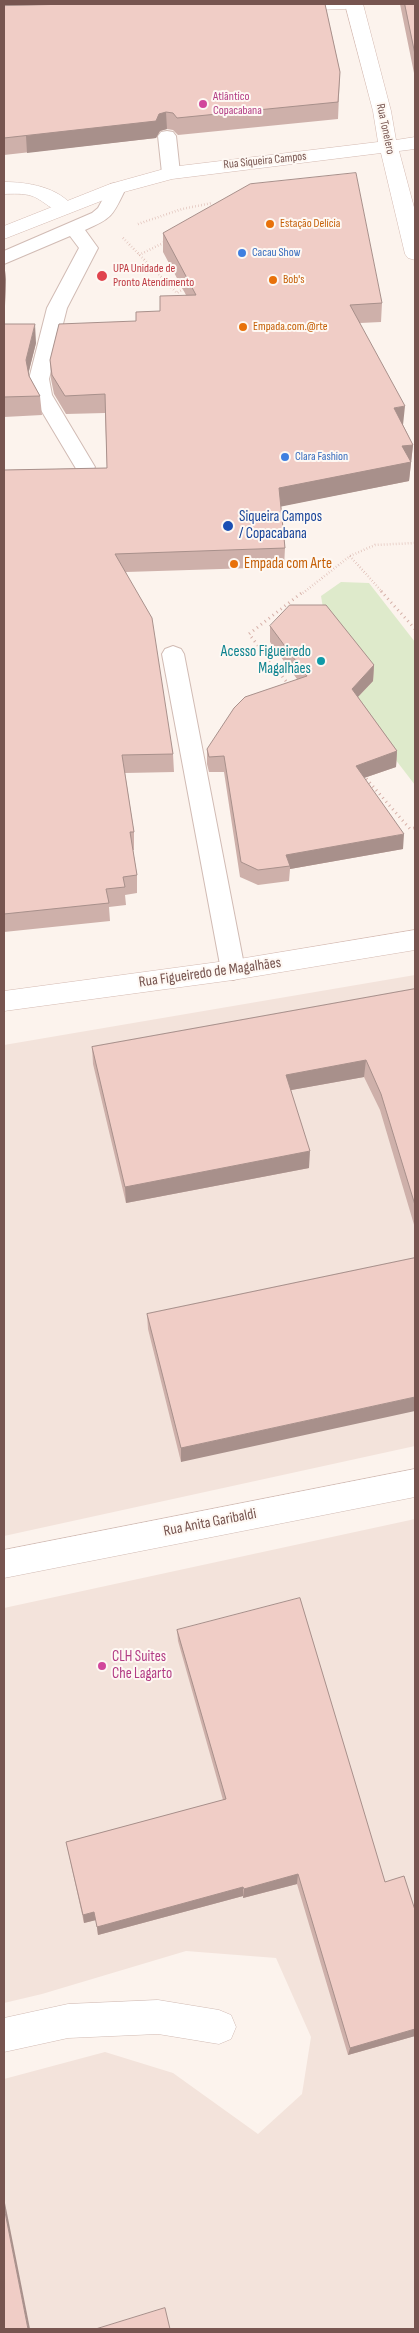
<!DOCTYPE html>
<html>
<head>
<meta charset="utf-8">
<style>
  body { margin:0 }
  #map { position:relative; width:419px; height:2333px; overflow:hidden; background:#fcf3ed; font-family:"Sofia Sans Condensed",sans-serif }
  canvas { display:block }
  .frame { position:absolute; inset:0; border:5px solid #775550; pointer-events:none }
</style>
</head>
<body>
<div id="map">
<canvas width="419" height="2333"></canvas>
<div class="frame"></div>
</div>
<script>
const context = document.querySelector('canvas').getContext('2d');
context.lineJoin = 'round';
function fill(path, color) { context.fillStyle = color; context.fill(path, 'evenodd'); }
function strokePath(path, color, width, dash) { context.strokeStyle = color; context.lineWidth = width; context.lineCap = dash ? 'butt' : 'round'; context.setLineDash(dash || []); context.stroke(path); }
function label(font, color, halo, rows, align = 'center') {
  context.font = font + ' "Sofia Sans Condensed",sans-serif'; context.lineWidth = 4; context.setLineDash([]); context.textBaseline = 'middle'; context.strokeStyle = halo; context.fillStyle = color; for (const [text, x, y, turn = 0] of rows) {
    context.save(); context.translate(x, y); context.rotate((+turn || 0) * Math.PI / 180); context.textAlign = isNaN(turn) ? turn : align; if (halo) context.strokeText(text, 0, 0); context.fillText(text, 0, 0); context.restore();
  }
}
const residential = new Path2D(`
  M 415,975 L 415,1446 L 4,1536 L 4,1045 Z
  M 415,1519 L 415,2329 L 4,2329 L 4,2079 L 105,2052 L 173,2073 L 258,2134 L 302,2094 L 311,2037 L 276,1958 L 186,1951 L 42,1994 L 4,2003 L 4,1608 Z`);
const green = new Path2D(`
  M 341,582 L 369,583 L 415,642 L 415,785 L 352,703 L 325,620 L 321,596 Z`);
const pathFar1 = new Path2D(`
  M 138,224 L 182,209 L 212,203
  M 123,238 L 177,293 L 185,288
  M 139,255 L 165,242
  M 350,556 L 383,593
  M 303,593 L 350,556 L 375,545 L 415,543`);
const path = new Path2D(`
  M 381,591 L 415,629
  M 289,685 L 249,634 L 304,591
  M 363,775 L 410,829 L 415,828`);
const lane = new Path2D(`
  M 167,131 L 173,132 L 176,136 L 180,173 L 177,177 L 165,177 L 162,173 L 158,136 L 161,132 Z
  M 117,183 L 123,184 L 126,188 C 113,215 113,218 85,230 L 98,248 L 67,308 L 49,379 L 52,395 L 95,467 L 92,472 L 85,474 L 78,472 L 32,395 L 29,379 L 47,308 L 79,248 L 70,236 L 4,264 L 4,251 L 92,213 L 98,208 L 111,184 Z
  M 173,646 L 181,649 L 184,654 L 245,970 L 242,977 L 233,980 L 224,977 L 221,970 L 162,654 L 165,649 Z`);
const street = new Path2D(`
  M 281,4 L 354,4 L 351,8 L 345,9 L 288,11 L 282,10 L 279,6 Z
  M 4,182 C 28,182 59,187 74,208 L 71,212 C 55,216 46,201 32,196 C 23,193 13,194 4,194 Z
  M 415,1469 L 415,1497 L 4,1578 L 4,1550 Z
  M 158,2000 L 219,2010 L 231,2015 L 236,2027 L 231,2039 L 219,2044 L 158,2034 L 68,2038 L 4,2052 L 4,2018 L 68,2004 Z`);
const secondary = new Path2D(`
  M 345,4 L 363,4 L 391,111 L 396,140 L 415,137 L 415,149 L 399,151 L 415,211 L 415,260 L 408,258 L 405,254 L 381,153 L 172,179 L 124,192 L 4,239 L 4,226 L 110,184 L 171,167 L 378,142 L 373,111 Z
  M 415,930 L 415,950 L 233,980 L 4,1011 L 4,991 L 233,960 Z`);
const wall = new Path2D(`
  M 4,4 L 325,4 L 340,72 L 338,119 L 178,135 L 173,130 L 167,129 L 160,131 L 156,138 L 4,155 Z
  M 400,4 L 415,4 L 415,78 Z
  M 163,233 L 382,303 L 381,322 L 360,323 L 403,425 L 413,445 L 409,481 L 281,506 L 285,548 L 284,567 L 126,572 L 173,754 L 174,772 L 125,773 L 134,832 L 134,850 L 133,850 L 137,875 L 137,893 L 125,895 L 126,905 L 109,907 L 110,921 L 4,932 L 4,470 L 107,468 L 105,413 L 66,414 L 54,394 L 51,379 L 50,360 L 160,311 L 186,295 L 163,252 Z
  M 4,261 L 6,280 L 4,324 L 36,343 L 28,374 L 29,376 L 40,396 L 42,415 L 4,417 Z
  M 270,626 L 374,665 L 373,681 L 358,697 L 397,751 L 396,767 L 364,778 L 403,849 L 290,869 L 289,881 L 258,885 L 240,877 L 224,772 L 209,772 L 207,764 L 207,749 L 297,679 L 270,642 Z
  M 415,989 L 415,1228 L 380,1110 L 364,1077 L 291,1090 L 309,1168 L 126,1203 L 93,1064 L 92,1047 Z
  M 415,1258 L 181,1462 L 148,1329 L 147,1314 Z
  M 177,1630 L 385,1882 L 415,1910 L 415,2036 L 348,2055 L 297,1884 L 243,1898 L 243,1896 L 98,1935 L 96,1920 L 84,1923 L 66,1842 L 223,1800 L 178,1641 Z`);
const shadedWall = new Path2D(`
  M 166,112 L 167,129 L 160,131 L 156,138 L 27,153 L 26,136 Z
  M 4,261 L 6,280 L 4,332 Z
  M 35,324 L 36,343 L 27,379 L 26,360 Z
  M 405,406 L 403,425 L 392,427 L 394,408 Z
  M 413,445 L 409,481 L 279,507 L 279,488 L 402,446 Z
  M 374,665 L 373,681 L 351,704 L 352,689 Z
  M 397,751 L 396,767 L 355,781 L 356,766 Z
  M 404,834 L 403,849 L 290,869 L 290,866 L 286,855 Z
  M 366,1060 L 364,1077 L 286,1091 L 286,1075 Z
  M 310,1151 L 309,1168 L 126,1203 L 125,1187 Z
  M 415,1397 L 415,1411 L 181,1462 L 181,1448 Z
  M 298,1874 L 297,1884 L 243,1898 L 244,1889 Z
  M 243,1887 L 243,1896 L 98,1935 L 97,1927 Z
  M 94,1912 L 96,1920 L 84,1923 L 83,1915 Z
  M 415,2029 L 415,2036 L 348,2055 L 350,2048 Z
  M 4,2198 L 30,2329 L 28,2329 L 4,2207 Z`);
const building = new Path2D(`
  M 72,4 L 325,4 L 340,72 L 338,102 L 177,118 L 173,113 L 166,112 L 159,114 L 156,121 L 4,138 L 4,6 Z
  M 405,4 L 415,4 L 415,54 Z
  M 356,173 L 382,303 L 350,305 L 405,406 L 394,408 L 413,445 L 402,446 L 411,462 L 279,488 L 285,548 L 115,554 L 152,618 L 173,754 L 122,755 L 134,832 L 130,832 L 137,875 L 123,877 L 125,887 L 106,889 L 109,903 L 4,914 L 4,470 L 107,468 L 105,394 L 65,396 L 52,375 L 50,360 L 59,324 L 136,321 L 136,312 L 160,311 L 160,296 L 196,295 L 163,233 L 250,184 Z
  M 4,324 L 35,324 L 26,360 L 29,376 L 40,396 L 4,397 Z
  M 290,605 L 326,605 L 374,665 L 352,689 L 397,751 L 356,766 L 404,834 L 286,855 L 290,866 L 258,870 L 241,862 L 224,756 L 209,757 L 207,749 L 234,708 L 245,697 L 307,676 L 270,626 Z
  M 415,989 L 415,1205 L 381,1094 L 366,1060 L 286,1075 L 310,1151 L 125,1187 L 92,1047 Z
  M 415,1258 L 415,1397 L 181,1448 L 147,1314 Z
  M 300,1598 L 385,1882 L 404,1876 L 415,1910 L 415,2029 L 350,2048 L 298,1874 L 244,1889 L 243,1887 L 97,1927 L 94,1912 L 83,1915 L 66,1842 L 226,1799 L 177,1630 Z
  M 4,2207 L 28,2329 L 4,2329 Z
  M 165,2308 L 170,2329 L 96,2329 Z`);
const markers = [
  [203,104,5,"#d1479c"],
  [270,224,5,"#e8710a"],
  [242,253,5,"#3f7fe0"],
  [102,276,6,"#e0444e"],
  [273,280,5,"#e8710a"],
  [243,327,5,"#e8710a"],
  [285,457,5,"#3f7fe0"],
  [228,526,6,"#1a4fb4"],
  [234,564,5,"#e8710a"],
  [321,661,5,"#0f9aa8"],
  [102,1666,5,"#d1479c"]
];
const farHotelnames = [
  ["Atlântico",213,97],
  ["Copacabana",213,111]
];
const farStreetnames = [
  ["Rua Tonelero",385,129,78],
  ["Rua Siqueira Campos",265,161,-6]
];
const farFoodnames = [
  ["Estação Delícia",280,224],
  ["Bob's",283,280],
  ["Empada.com.@rte",253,327]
];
const farShopnames = [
  ["Cacau Show",252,253],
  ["Clara Fashion",295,457]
];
const farHealthnames = [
  ["UPA Unidade de",113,269],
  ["Pronto Atendimento",113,283]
];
const transitNames = [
  ["Siqueira Campos",239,517],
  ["/ Copacabana",239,534]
];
const foodNames = [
  ["Empada com Arte",244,564]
];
const cultureNames = [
  ["Acesso Figueiredo",311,652],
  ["Magalhães",311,669]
];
const streetNames = [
  ["Rua Figueiredo de Magalhães",210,973,-8],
  ["Rua Anita Garibaldi",210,1523,-11]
];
const hotelNames = [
  ["CLH Suites",112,1657],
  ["Che Lagarto",112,1674]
];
fill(residential, '#f3e3db');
fill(green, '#deeacb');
strokePath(lane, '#d1bbb4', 2);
strokePath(street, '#d1bbb4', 1);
strokePath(secondary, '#d4bab2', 1);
strokePath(pathFar1, '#d6b0a8', 2.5, [0.5, 2.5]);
strokePath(path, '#d6b0a8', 3, [1, 4]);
fill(lane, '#fff');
fill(street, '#fff');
fill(secondary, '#fff');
fill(wall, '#ceb0aa');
fill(shadedWall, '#a8908b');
fill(building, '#f0cdc6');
strokePath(building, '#a8908b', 1);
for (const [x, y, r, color] of markers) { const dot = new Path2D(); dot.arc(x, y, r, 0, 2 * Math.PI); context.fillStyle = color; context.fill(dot); strokePath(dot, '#fef8f3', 2); }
label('12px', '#b23c85', '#fef8f3', farHotelnames, 'left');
label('12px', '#775550', '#fef8f3', farStreetnames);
label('12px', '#c56008', '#fef8f3', farFoodnames, 'left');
label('12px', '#366cbe', '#fef8f3', farShopnames, 'left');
label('12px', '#be3a42', '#fef8f3', farHealthnames, 'left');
label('15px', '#164399', '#fef8f3', transitNames, 'left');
label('15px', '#c56008', '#fef8f3', foodNames, 'left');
label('15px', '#0d838f', '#fef8f3', cultureNames, 'right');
label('15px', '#775550', '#fef8f3', streetNames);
label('15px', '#b23c85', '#fef8f3', hotelNames, 'left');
</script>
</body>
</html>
